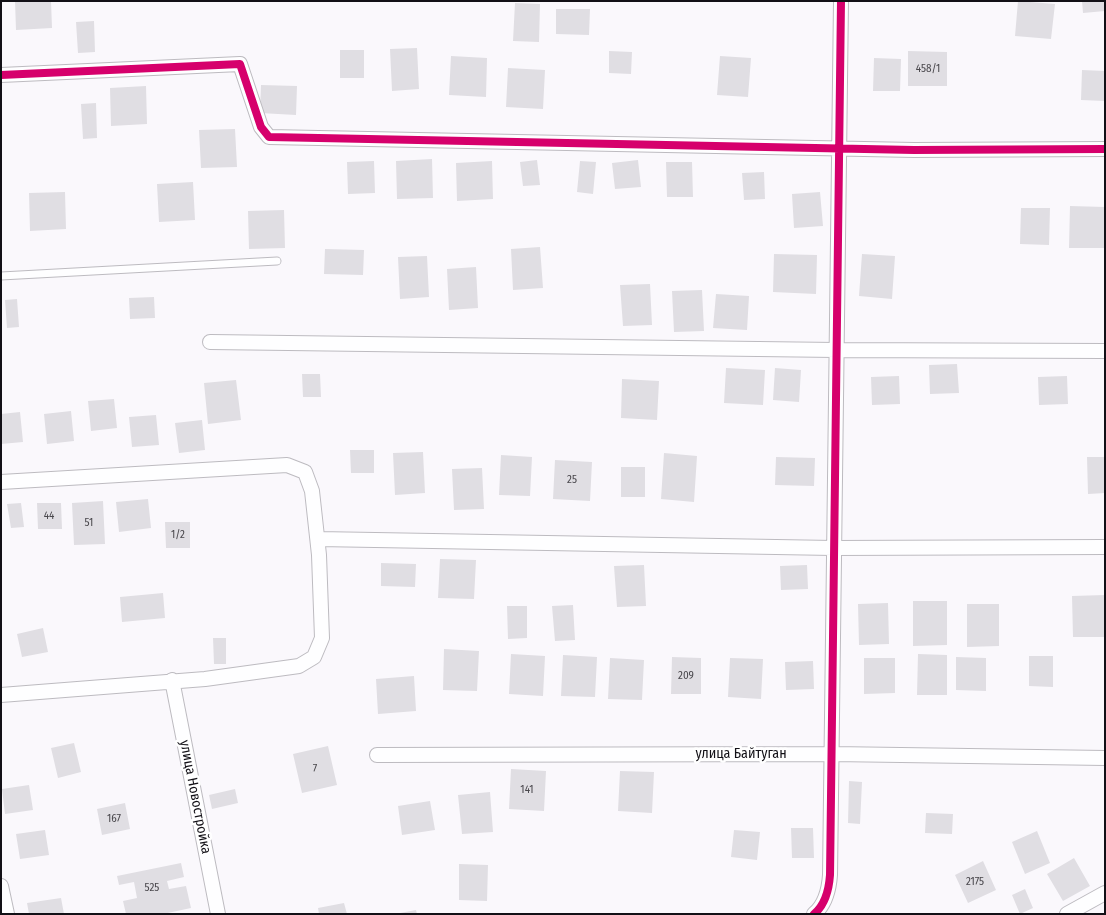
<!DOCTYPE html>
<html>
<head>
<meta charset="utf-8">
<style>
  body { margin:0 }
  #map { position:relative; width:1106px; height:915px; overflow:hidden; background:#faf8fc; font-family:"Fira Sans Condensed",sans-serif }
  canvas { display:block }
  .frame { position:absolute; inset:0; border:2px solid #121016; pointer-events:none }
</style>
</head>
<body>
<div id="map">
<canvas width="1106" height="915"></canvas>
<div class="frame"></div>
</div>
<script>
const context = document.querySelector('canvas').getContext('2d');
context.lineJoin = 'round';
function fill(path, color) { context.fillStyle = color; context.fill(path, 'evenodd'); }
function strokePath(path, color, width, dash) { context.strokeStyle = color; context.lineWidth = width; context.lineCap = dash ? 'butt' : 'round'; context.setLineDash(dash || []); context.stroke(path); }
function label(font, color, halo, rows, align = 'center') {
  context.font = font + ' "Fira Sans Condensed",sans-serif'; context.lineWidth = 5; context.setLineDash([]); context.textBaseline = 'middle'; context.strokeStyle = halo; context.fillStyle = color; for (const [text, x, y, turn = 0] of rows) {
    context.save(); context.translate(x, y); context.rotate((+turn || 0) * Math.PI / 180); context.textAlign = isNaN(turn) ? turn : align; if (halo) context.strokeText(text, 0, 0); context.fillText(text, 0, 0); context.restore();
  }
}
const building = new Path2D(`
  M 15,1 L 51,1 L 52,28 L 16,30 Z
  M 1018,1 L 1055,4 L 1051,39 L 1015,36 Z
  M 1082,1 L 1105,1 L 1105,11 L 1083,13 Z
  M 515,3 L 540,4 L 539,42 L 513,41 Z
  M 556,9 L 590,9 L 589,35 L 556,34 Z
  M 94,21 L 95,52 L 78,53 L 76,22 Z
  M 417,48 L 419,89 L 392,91 L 390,49 Z
  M 340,50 L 364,50 L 364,78 L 340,78 Z
  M 609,51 L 632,52 L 631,74 L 609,73 Z
  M 908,51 L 947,52 L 947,86 L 908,86 Z
  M 451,56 L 487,58 L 486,97 L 449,95 Z
  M 720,56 L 751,58 L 748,97 L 717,95 Z
  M 874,58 L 901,59 L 900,91 L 873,91 Z
  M 508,68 L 545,70 L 543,109 L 506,107 Z
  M 1082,70 L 1105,71 L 1105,101 L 1081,100 Z
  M 261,85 L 297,86 L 296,115 L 260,113 Z
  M 146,86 L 147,124 L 111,126 L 110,88 Z
  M 96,103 L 97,138 L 83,139 L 81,104 Z
  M 235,129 L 237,167 L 201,168 L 199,130 Z
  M 432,159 L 433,198 L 397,199 L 396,161 Z
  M 537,160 L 540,185 L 523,186 L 520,162 Z
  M 638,160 L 641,187 L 615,189 L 612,163 Z
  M 374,161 L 375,193 L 348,194 L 347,162 Z
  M 492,161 L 493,199 L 457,201 L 456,163 Z
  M 580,161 L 596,162 L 593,194 L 577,192 Z
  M 666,162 L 692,162 L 693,197 L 667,197 Z
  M 764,172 L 765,199 L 744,200 L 742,173 Z
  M 193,182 L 195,220 L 159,222 L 157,184 Z
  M 65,192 L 66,229 L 30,231 L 29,193 Z
  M 820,192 L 823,226 L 794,228 L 792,194 Z
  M 1070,206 L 1105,207 L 1105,248 L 1069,248 Z
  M 1021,208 L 1050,208 L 1049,245 L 1020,244 Z
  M 284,210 L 285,248 L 249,249 L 248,211 Z
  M 540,247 L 543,288 L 513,290 L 511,249 Z
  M 325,249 L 364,250 L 363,275 L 324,274 Z
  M 774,254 L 817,255 L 816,294 L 773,292 Z
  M 862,254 L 895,256 L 892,299 L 859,296 Z
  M 427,256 L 429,297 L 400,299 L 398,257 Z
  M 476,267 L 478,308 L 449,310 L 447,269 Z
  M 650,284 L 652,325 L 623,326 L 620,285 Z
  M 702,290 L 704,331 L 674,332 L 672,291 Z
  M 716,294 L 749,296 L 747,330 L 713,328 Z
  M 154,297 L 155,318 L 130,319 L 129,298 Z
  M 17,299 L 19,327 L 7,328 L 5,300 Z
  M 957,364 L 959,393 L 930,394 L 929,365 Z
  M 726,368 L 765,370 L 763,405 L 724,403 Z
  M 775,368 L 801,370 L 799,402 L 773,400 Z
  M 302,374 L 320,374 L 321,397 L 303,397 Z
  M 899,376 L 900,404 L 872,405 L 871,377 Z
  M 1067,376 L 1068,404 L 1039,405 L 1038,377 Z
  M 622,379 L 659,381 L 657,420 L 621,418 Z
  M 236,380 L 241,420 L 208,424 L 204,383 Z
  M 114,399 L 117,428 L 91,431 L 88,401 Z
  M 71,411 L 74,441 L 47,444 L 44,414 Z
  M 20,412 L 23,442 L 1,444 L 1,414 Z
  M 156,415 L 159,445 L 132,447 L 129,417 Z
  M 202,420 L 205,450 L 179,453 L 175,423 Z
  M 350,450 L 374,450 L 374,473 L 351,473 Z
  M 423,452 L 425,493 L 395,495 L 393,453 Z
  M 664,453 L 697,456 L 694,502 L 661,499 Z
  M 501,455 L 532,457 L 530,496 L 499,495 Z
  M 776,457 L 815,458 L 814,486 L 775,485 Z
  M 1087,457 L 1105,457 L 1105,493 L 1088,494 Z
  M 555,460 L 592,462 L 590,501 L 553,499 Z
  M 621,467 L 645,467 L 645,497 L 621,497 Z
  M 482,468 L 484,509 L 454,510 L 452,469 Z
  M 148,499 L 151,528 L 119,532 L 116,502 Z
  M 103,501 L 105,544 L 74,545 L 72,503 Z
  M 21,503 L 24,527 L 11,528 L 7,504 Z
  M 37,503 L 61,503 L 62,529 L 38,529 Z
  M 165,522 L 190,522 L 190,548 L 166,548 Z
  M 440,559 L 476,560 L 474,599 L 438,598 Z
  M 381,563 L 416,564 L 415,587 L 381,586 Z
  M 644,565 L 646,606 L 617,607 L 614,566 Z
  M 807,565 L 808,589 L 781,590 L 780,566 Z
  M 163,593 L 165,618 L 122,622 L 120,597 Z
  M 1105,595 L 1105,637 L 1073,637 L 1072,596 Z
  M 913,601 L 947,601 L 947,645 L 913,646 Z
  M 888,603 L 889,644 L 859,645 L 858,604 Z
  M 967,604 L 999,604 L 999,646 L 967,647 Z
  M 573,605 L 575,640 L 555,641 L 552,606 Z
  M 507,606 L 527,606 L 527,638 L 508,639 Z
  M 43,628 L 48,652 L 22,657 L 17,634 Z
  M 213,638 L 226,638 L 226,664 L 214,664 Z
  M 444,649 L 479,651 L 477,691 L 443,690 Z
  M 511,654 L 545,656 L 543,696 L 509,694 Z
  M 918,654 L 947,655 L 947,695 L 917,695 Z
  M 563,655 L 597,657 L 595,697 L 561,696 Z
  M 1029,656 L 1053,656 L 1053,687 L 1029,686 Z
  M 672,657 L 701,658 L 701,694 L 671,694 Z
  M 956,657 L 986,658 L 986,691 L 956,690 Z
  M 610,658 L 644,660 L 642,700 L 608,699 Z
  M 730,658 L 763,659 L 761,699 L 728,697 Z
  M 864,658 L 895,658 L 895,693 L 864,694 Z
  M 813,661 L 814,689 L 786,690 L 785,662 Z
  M 414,676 L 416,711 L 378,714 L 376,679 Z
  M 74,743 L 81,772 L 58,778 L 51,748 Z
  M 328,746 L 337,785 L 302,793 L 293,754 Z
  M 511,769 L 546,771 L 544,811 L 509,809 Z
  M 620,771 L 654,772 L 652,813 L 618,811 Z
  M 849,781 L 862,782 L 860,824 L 848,823 Z
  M 29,785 L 33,810 L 5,814 L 2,789 Z
  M 235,789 L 238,803 L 212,809 L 209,795 Z
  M 490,792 L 493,832 L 462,834 L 458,795 Z
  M 430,801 L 435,830 L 402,835 L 398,806 Z
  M 125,803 L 130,829 L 102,835 L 97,809 Z
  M 926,813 L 953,814 L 952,834 L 925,833 Z
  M 791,828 L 813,828 L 814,858 L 792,858 Z
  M 45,830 L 49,855 L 20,859 L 16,834 Z
  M 734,830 L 760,832 L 757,860 L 731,857 Z
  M 1037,831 L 1050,863 L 1025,874 L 1012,842 Z
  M 1074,858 L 1090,886 L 1063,901 L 1047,874 Z
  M 983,861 L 996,890 L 968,903 L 955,875 Z
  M 181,863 L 184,877 L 167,881 L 169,889 L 186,886 L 191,908 L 163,914 L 126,914 L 123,901 L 137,898 L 134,882 L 119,885 L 117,876 Z
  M 459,864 L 488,865 L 487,901 L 459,900 Z
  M 1025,889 L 1033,908 L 1020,914 L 1012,895 Z
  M 61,898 L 64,914 L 29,914 L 27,903 Z
  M 344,903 L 347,914 L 319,914 L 318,908 Z
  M 416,910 L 417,914 L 400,914 L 400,913 Z`);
const service = new Path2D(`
  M 1,276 L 277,261`);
const minor = new Path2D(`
  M 1,75 L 240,64 L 261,127 L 269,137 L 914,150 L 1105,149
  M 210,342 L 836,350 L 1105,351
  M 1,482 L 287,465 L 305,472 L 312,491 L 319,555 L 322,638 L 314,657 L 299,666 L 205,679 L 1,695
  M 318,539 L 833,548 L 1105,547
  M 172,680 L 218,914
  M 377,755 L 833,754 L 1105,758
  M 1,886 L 7,914
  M 814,914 C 825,905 829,889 830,875 L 841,1
  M 1067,914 L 1105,893`);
const cycleway = new Path2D(`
  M 1,75 L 240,64 L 261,127 L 269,137 L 914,150 L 1105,149
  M 814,914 C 825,905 829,889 830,875 L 841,1`);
const numberNames = [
  ["458/1",928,69],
  ["25",572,480],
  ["44",49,516],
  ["51",89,523],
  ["1/2",178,535],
  ["209",686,676],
  ["7",315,769],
  ["141",527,790],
  ["167",114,819],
  ["2175",975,882],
  ["525",152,888]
];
const streetNames = [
  ["улица Байтуган",741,754],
  ["улица Новостройка",195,797,79]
];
fill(building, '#e0dee3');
strokePath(service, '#bdbbc0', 9);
strokePath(minor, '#bdbbc0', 16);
strokePath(service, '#fefeff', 7);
strokePath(minor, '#fefeff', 14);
strokePath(cycleway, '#d6006c', 8);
label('11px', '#49474c', null, numberNames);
label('14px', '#121016', '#fff', streetNames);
</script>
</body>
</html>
